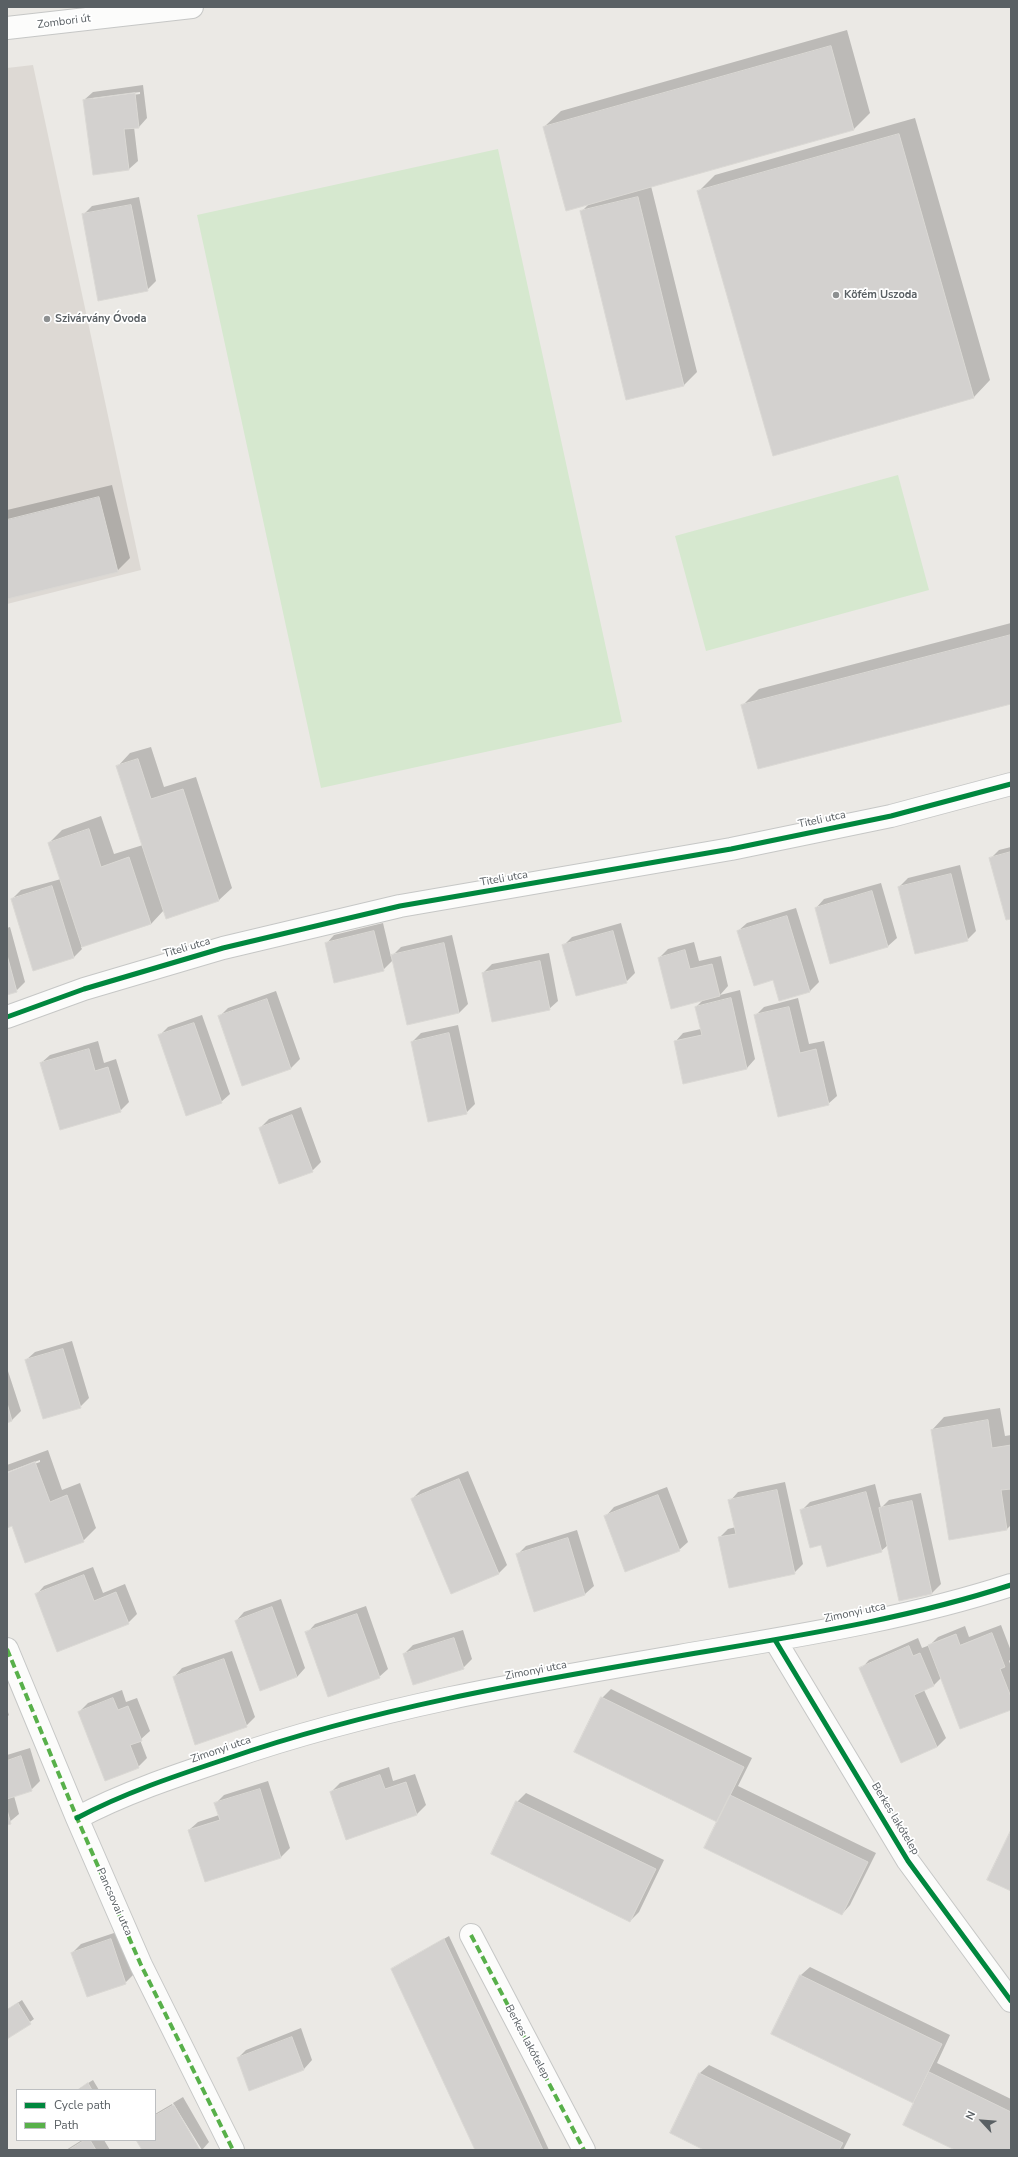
<!DOCTYPE html>
<html>
<head>
<meta charset="utf-8">
<style>
  body { margin:0 }
  #map { position:relative; width:1018px; height:2157px; overflow:hidden; background:#ebe9e5; font-family:"Nunito Sans",sans-serif }
  canvas { display:block }
  .frame { position:absolute; inset:0; border:8px solid #5a6064; pointer-events:none }
  .legend { position:absolute; left:16px; top:2089px; width:140px; height:52px; box-sizing:border-box; background:#fff; border:1px solid #bdbfc1; margin:0; padding:5px 7px; list-style:none; font-size:12px; color:#5a6064 }
  .legend li { display:flex; align-items:center; gap:8px; height:20px }
  .legend b { width:20px; border:1px solid #bdbfc1 }
  .north { position:absolute; left:962px; top:2101px; width:40px; height:40px; -webkit-text-stroke:3px #fff; paint-order:stroke; rotate:296deg; font-size:11px; font-weight:700; line-height:16px; text-align:center; color:#5a6064 }
  .north::after { content:''; display:block; margin:auto; width:14px; height:18px; background:#5a6064; clip-path:polygon(50% 0,100% 100%,50% 72%,0 100%) }
</style>
</head>
<body>
<div id="map">
<canvas width="1018" height="2157"></canvas>
<div class="frame"></div>
<ul class="legend">
<li><b style="height:5px;background:#00873e"></b>Cycle path</li>
<li><b style="height:5px;background:#58b04a"></b>Path</li>
</ul>
<div class="north">N</div>
</div>
<script>
const context = document.querySelector('canvas').getContext('2d');
context.lineJoin = 'round';
function fill(path, color) { context.fillStyle = color; context.fill(path, 'evenodd'); }
function strokePath(path, color, width, dash) { context.strokeStyle = color; context.lineWidth = width; context.lineCap = dash ? 'butt' : 'round'; context.setLineDash(dash || []); context.stroke(path); }
function label(font, color, halo, rows, align = 'center') {
  context.font = font + ' "Nunito Sans",sans-serif'; context.lineWidth = 3.5; context.setLineDash([]); context.textBaseline = 'middle'; context.strokeStyle = halo; context.fillStyle = color; for (const [text, x, y, turn = 0] of rows) {
    context.save(); context.translate(x, y); context.rotate((+turn || 0) * Math.PI / 180); context.textAlign = isNaN(turn) ? turn : align; if (halo) context.strokeText(text, 0, 0); context.fillText(text, 0, 0); context.restore();
  }
}
const education = new Path2D(`
  M 33,65 L 141,570 L 7,604 L 7,68 Z`);
const green = new Path2D(`
  M 498,149 L 622,722 L 321,788 L 197,215 Z
  M 898,475 L 929,590 L 706,651 L 675,536 Z`);
const shadow = new Path2D(`
  M 847,30 L 870,113 L 854,129 L 651,186 L 697,372 L 684,385 L 581,212 L 589,204 L 544,127 L 561,111 Z
  M 143,85 L 147,118 L 139,127 L 134,127 L 138,161 L 129,169 L 94,174 L 84,100 L 93,92 ZM 140,92 L 140,94 L 93,100 L 93,98 Z
  M 915,118 L 990,380 L 974,397 L 773,455 L 698,192 L 715,175 Z
  M 139,197 L 156,281 L 147,290 L 83,215 L 92,206 Z
  M 112,485 L 130,558 L 117,571 L 7,598 L 7,510 Z
  M 1011,623 L 1011,703 L 743,705 L 759,689 Z
  M 151,747 L 164,787 L 196,777 L 232,888 L 219,900 L 164,910 L 151,924 L 81,947 L 82,949 L 73,958 L 12,899 L 21,890 L 61,879 L 49,843 L 62,830 L 101,816 L 114,854 L 143,845 L 118,766 L 130,753 Z
  M 1011,847 L 1011,918 L 990,859 L 999,850 Z
  M 960,865 L 976,931 L 967,940 L 899,887 L 908,878 Z
  M 881,883 L 897,938 L 888,946 L 816,908 L 824,899 Z
  M 796,908 L 819,982 L 810,991 L 780,1000 L 773,979 L 738,931 L 747,923 Z
  M 383,923 L 391,957 L 401,947 L 452,935 L 468,1004 L 459,1013 L 393,960 L 383,970 L 326,944 L 334,935 Z
  M 621,923 L 635,973 L 626,982 L 563,946 L 572,937 Z
  M 10,927 L 25,982 L 16,991 L 7,994 L 7,928 Z
  M 694,942 L 699,961 L 721,956 L 728,986 L 720,995 L 740,990 L 755,1059 L 747,1068 L 675,1042 L 683,1033 L 701,1029 L 696,1007 L 704,999 L 659,958 L 668,949 Z
  M 549,953 L 558,1001 L 549,1009 L 483,973 L 492,964 Z
  M 276,991 L 300,1059 L 291,1068 L 243,1085 L 220,1016 L 228,1008 Z
  M 798,998 L 809,1044 L 824,1041 L 837,1096 L 828,1104 L 756,1015 L 764,1007 Z
  M 202,1015 L 230,1094 L 221,1102 L 159,1036 L 168,1027 Z
  M 458,1025 L 475,1104 L 466,1113 L 412,1042 L 421,1033 Z
  M 98,1041 L 104,1063 L 116,1059 L 129,1102 L 120,1111 L 41,1063 L 50,1055 Z
  M 301,1107 L 321,1162 L 312,1171 L 260,1128 L 269,1119 Z
  M 72,1341 L 89,1398 L 80,1407 L 26,1360 L 35,1352 Z
  M 7,1368 L 21,1411 L 12,1420 L 7,1421 Z
  M 1000,1408 L 1005,1436 L 1011,1435 L 1011,1525 L 1007,1529 L 950,1539 L 932,1430 L 944,1417 Z
  M 48,1450 L 62,1490 L 80,1483 L 96,1528 L 83,1541 L 12,1524 L 7,1526 L 7,1474 L 40,1462 L 40,1460 L 7,1472 L 7,1465 Z
  M 468,1471 L 507,1565 L 498,1574 L 412,1499 L 421,1490 Z
  M 785,1482 L 803,1564 L 794,1573 L 719,1538 L 728,1529 L 736,1527 L 730,1501 L 738,1492 Z
  M 875,1484 L 881,1508 L 889,1500 L 921,1493 L 941,1584 L 932,1593 L 888,1545 L 881,1551 L 822,1544 L 802,1510 L 810,1502 Z
  M 667,1487 L 688,1542 L 679,1550 L 606,1516 L 614,1507 Z
  M 577,1530 L 594,1586 L 585,1594 L 517,1555 L 526,1546 Z
  M 93,1567 L 103,1593 L 125,1584 L 137,1614 L 128,1623 L 36,1595 L 44,1586 Z
  M 281,1599 L 305,1668 L 297,1677 L 236,1621 L 244,1612 Z
  M 366,1606 L 388,1669 L 379,1677 L 307,1633 L 315,1624 Z
  M 1001,1625 L 1011,1651 L 1011,1659 L 1009,1661 L 1011,1666 L 1011,1709 L 941,1678 L 934,1685 L 924,1690 L 946,1738 L 937,1747 L 861,1669 L 869,1660 L 918,1638 L 922,1648 L 930,1645 L 938,1637 L 965,1626 L 969,1637 Z
  M 463,1630 L 472,1659 L 463,1668 L 404,1654 L 413,1645 Z
  M 232,1651 L 255,1717 L 246,1726 L 174,1677 L 182,1668 Z
  M 611,1689 L 752,1758 L 738,1786 L 876,1853 L 850,1905 L 842,1914 L 719,1821 L 602,1698 Z
  M 122,1690 L 126,1702 L 137,1698 L 150,1731 L 140,1740 L 147,1758 L 138,1767 L 79,1712 L 88,1703 Z
  M 7,1709 L 9,1715 L 7,1717 Z
  M 30,1748 L 40,1781 L 31,1790 L 14,1796 L 19,1814 L 7,1824 L 7,1755 Z
  M 389,1767 L 393,1781 L 415,1774 L 426,1805 L 417,1814 L 331,1792 L 340,1783 Z
  M 268,1781 L 290,1848 L 281,1857 L 205,1881 L 189,1830 L 198,1822 L 219,1815 L 215,1804 L 224,1795 Z
  M 526,1793 L 664,1860 L 639,1912 L 630,1921 L 492,1854 L 517,1802 Z
  M 120,1931 L 134,1974 L 125,1983 L 72,1953 L 81,1944 Z
  M 449,1936 L 549,2150 L 476,2150 L 392,1969 Z
  M 810,1967 L 950,2035 L 937,2063 L 1011,2099 L 1011,2150 L 957,2150 L 914,2103 L 773,2034 L 801,1975 Z
  M 22,2000 L 34,2019 L 7,2038 L 7,2010 Z
  M 301,2028 L 312,2060 L 304,2069 L 249,2090 L 238,2058 L 246,2050 Z
  M 709,2065 L 851,2134 L 843,2150 L 706,2150 L 671,2133 L 700,2073 Z
  M 93,2080 L 99,2090 L 77,2090 Z
  M 183,2097 L 209,2142 L 202,2150 L 173,2103 Z
  M 172,2104 L 199,2150 L 143,2150 L 137,2140 L 155,2140 L 155,2114 Z
  M 82,2140 L 104,2140 L 110,2150 L 66,2150 Z`);
const building = new Path2D(`
  M 831,46 L 854,130 L 566,211 L 543,127 Z
  M 135,93 L 139,128 L 124,129 L 129,170 L 93,175 L 83,100 Z
  M 899,134 L 974,398 L 773,456 L 697,191 Z
  M 638,197 L 684,386 L 626,400 L 580,211 Z
  M 131,205 L 148,291 L 98,301 L 82,214 Z
  M 99,497 L 118,572 L 7,599 L 7,520 Z
  M 1011,635 L 1011,704 L 758,769 L 741,705 Z
  M 138,759 L 151,799 L 183,789 L 219,901 L 166,919 L 116,766 Z
  M 89,829 L 101,867 L 129,857 L 151,924 L 82,947 L 48,843 Z
  M 1011,852 L 1011,919 L 1006,920 L 989,858 Z
  M 951,874 L 968,941 L 915,954 L 898,887 Z
  M 52,886 L 74,958 L 33,971 L 11,899 Z
  M 872,891 L 888,947 L 830,964 L 815,908 Z
  M 787,916 L 810,992 L 779,1001 L 773,980 L 754,986 L 737,931 Z
  M 374,931 L 384,971 L 334,983 L 325,943 Z
  M 613,931 L 627,983 L 576,996 L 562,945 Z
  M 444,943 L 459,1013 L 407,1025 L 391,955 Z
  M 685,950 L 690,969 L 712,964 L 720,996 L 671,1009 L 658,958 Z
  M 7,955 L 17,992 L 7,995 Z
  M 540,961 L 550,1010 L 492,1022 L 482,973 Z
  M 731,998 L 747,1069 L 683,1084 L 674,1041 L 702,1035 L 695,1007 Z
  M 267,999 L 291,1069 L 242,1086 L 218,1016 Z
  M 789,1007 L 800,1053 L 816,1049 L 829,1105 L 778,1117 L 754,1015 Z
  M 194,1023 L 222,1103 L 186,1116 L 158,1035 Z
  M 449,1033 L 467,1114 L 428,1122 L 411,1042 Z
  M 89,1049 L 95,1071 L 108,1067 L 121,1112 L 60,1130 L 40,1063 Z
  M 292,1115 L 313,1172 L 279,1184 L 259,1128 Z
  M 63,1349 L 81,1408 L 43,1419 L 25,1360 Z
  M 7,1403 L 12,1421 L 7,1423 Z
  M 988,1420 L 992,1448 L 1011,1445 L 1011,1489 L 1001,1490 L 1007,1530 L 949,1540 L 931,1430 Z
  M 35,1462 L 50,1502 L 67,1495 L 84,1542 L 25,1563 L 12,1526 L 7,1528 L 7,1473 Z
  M 459,1479 L 499,1574 L 451,1594 L 411,1499 Z
  M 777,1490 L 795,1574 L 729,1588 L 718,1537 L 736,1534 L 728,1500 Z
  M 866,1492 L 882,1552 L 827,1567 L 821,1545 L 810,1548 L 800,1510 Z
  M 658,1495 L 680,1551 L 625,1572 L 604,1516 Z
  M 912,1501 L 932,1594 L 899,1601 L 879,1508 Z
  M 568,1538 L 585,1595 L 534,1612 L 516,1554 Z
  M 84,1575 L 94,1601 L 116,1592 L 129,1624 L 57,1652 L 35,1594 Z
  M 272,1607 L 297,1677 L 260,1691 L 235,1621 Z
  M 357,1614 L 380,1678 L 328,1697 L 305,1632 Z
  M 992,1633 L 1005,1667 L 1000,1669 L 1011,1697 L 1011,1710 L 960,1729 L 928,1645 L 956,1634 L 960,1645 Z
  M 454,1638 L 464,1669 L 413,1685 L 403,1654 Z
  M 909,1646 L 913,1656 L 920,1653 L 934,1686 L 914,1695 L 937,1747 L 901,1763 L 859,1668 Z
  M 224,1659 L 247,1727 L 195,1745 L 173,1677 Z
  M 601,1697 L 744,1767 L 717,1822 L 574,1752 Z
  M 113,1698 L 118,1710 L 128,1706 L 142,1741 L 130,1745 L 139,1768 L 105,1781 L 78,1712 Z
  M 21,1756 L 32,1791 L 7,1799 L 7,1761 Z
  M 380,1775 L 385,1789 L 406,1782 L 417,1815 L 346,1840 L 330,1792 Z
  M 260,1789 L 281,1858 L 205,1882 L 188,1830 L 220,1820 L 214,1803 Z
  M 730,1795 L 868,1862 L 842,1915 L 704,1848 Z
  M 516,1801 L 656,1869 L 630,1922 L 491,1854 Z
  M 7,1810 L 11,1824 L 7,1825 Z
  M 1011,1830 L 1011,1891 L 987,1880 Z
  M 111,1939 L 126,1984 L 87,1997 L 71,1953 Z
  M 444,1939 L 543,2150 L 475,2150 L 391,1969 Z
  M 800,1975 L 942,2044 L 913,2103 L 771,2034 Z
  M 18,2003 L 31,2024 L 7,2039 L 7,2010 Z
  M 292,2037 L 304,2070 L 249,2091 L 237,2058 Z
  M 929,2072 L 1011,2112 L 1011,2150 L 955,2150 L 903,2125 Z
  M 699,2073 L 843,2143 L 839,2150 L 704,2150 L 670,2133 Z
  M 88,2083 L 92,2090 L 78,2090 Z
  M 174,2105 L 200,2150 L 142,2150 L 136,2140 L 155,2140 L 155,2116 Z
  M 85,2140 L 90,2140 L 96,2150 L 69,2150 Z`);
const minor = new Path2D(`
  M 7,28 L 192,7
  M 7,1017 L 84,989 L 223,948 L 400,906 L 731,849 L 891,816 L 1011,784
  M 775,1640 L 908,1861 L 1011,2001
  M 7,1649 L 77,1818 L 141,1965 L 233,2150
  M 77,1818 C 124,1793 175,1776 226,1759 C 373,1708 526,1682 679,1656 C 790,1637 904,1620 1011,1585
  M 471,1935 L 584,2150`);
const quiet = new Path2D(`
  M 7,1649 L 77,1818 L 141,1965 L 233,2150
  M 471,1935 L 584,2150`);
const cycleway = new Path2D(`
  M 7,1017 L 84,989 L 223,948 L 400,906 L 731,849 L 891,816 L 1011,784
  M 775,1640 L 908,1861 L 1011,2001
  M 77,1818 C 124,1793 175,1776 226,1759 C 373,1708 526,1682 679,1656 C 790,1637 904,1620 1011,1585`);
const markers = [
  [836,295,4,"#8d9091"],
  [47,319,4,"#8d9091"]
];
const streetNames = [
  ["Zombori út",64,22,-7],
  ["Titeli utca",822,820,-12],
  ["Titeli utca",504,879,-10],
  ["Titeli utca",187,948,-16],
  ["Zimonyi utca",855,1613,-12],
  ["Zimonyi utca",536,1671,-11],
  ["Zimonyi utca",221,1750,-19],
  ["Berkes lakótelep",895,1819,59],
  ["Pancsovai utca",114,1902,66],
  ["Berkes lakótelep",527,2042,62]
];
const poiNames = [
  ["Köfém Uszoda",844,295],
  ["Szivárvány Óvoda",55,319]
];
fill(education, '#ddd9d4');
fill(green, '#d6e8cf');
fill(shadow, '#0003');
fill(building, '#d3d1cf');
strokePath(building, '#dad8d4', 1);
strokePath(minor, '#c6c7c6', 24);
strokePath(minor, '#fcfcfb', 22);
strokePath(quiet, '#58b04a', 4, [8, 4]);
strokePath(cycleway, '#00873e', 5);
for (const [x, y, r, color] of markers) { const dot = new Path2D(); dot.arc(x, y, r, 0, 2 * Math.PI); context.fillStyle = color; context.fill(dot); strokePath(dot, '#fff', 1.5); }
label('11px', '#5a6064', '#fff', streetNames);
label('bold 11px', '#5a6064', '#fff', poiNames, 'left');
</script>
</body>
</html>
